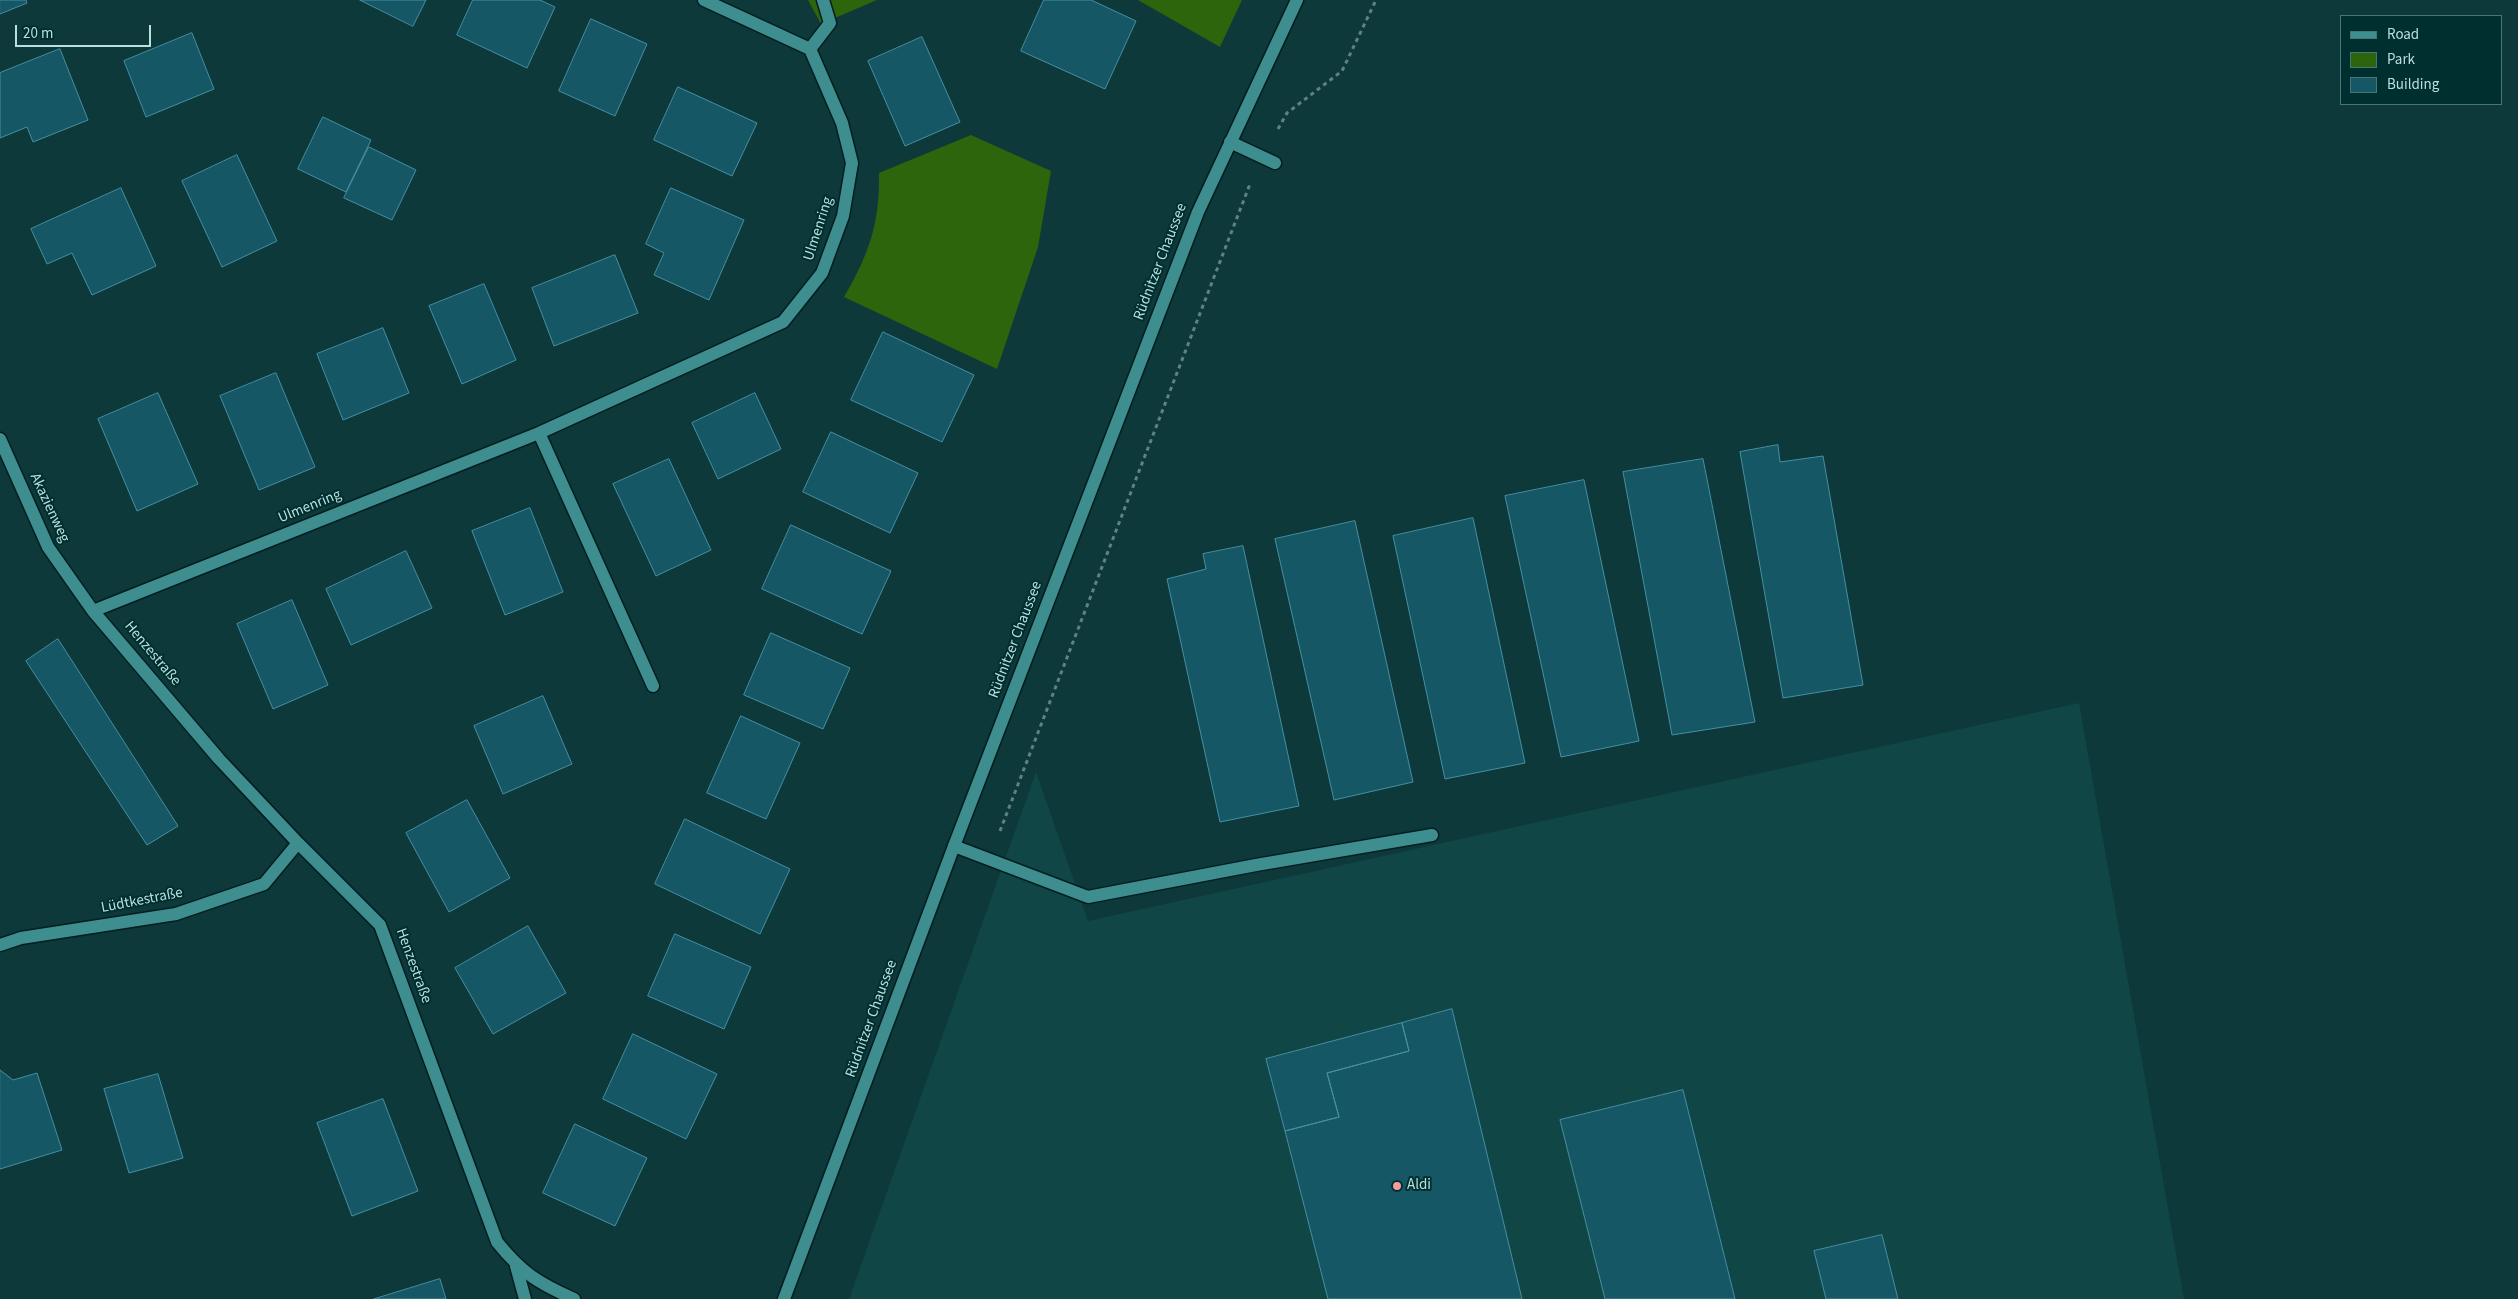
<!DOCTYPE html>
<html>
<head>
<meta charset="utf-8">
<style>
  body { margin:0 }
  #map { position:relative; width:2518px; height:1299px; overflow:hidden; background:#0d393b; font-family:"Source Sans 3",sans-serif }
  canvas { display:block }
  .legend { position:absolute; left:2340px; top:15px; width:162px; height:90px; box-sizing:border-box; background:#002f30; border:1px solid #4a7576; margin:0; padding:6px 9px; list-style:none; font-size:15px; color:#badfe0 }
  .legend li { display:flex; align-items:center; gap:10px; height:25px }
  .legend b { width:25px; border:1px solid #4a7576 }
  .scale { position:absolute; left:15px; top:25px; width:136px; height:22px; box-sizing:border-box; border:2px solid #badfe0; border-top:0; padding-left:6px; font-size:15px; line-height:18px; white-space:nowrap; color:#badfe0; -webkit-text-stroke:4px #002f30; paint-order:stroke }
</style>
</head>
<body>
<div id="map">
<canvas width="2518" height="1299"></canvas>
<ul class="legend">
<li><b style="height:6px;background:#3e8e90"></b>Road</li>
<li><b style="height:14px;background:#2c650b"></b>Park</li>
<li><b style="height:14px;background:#165766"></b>Building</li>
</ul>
<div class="scale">20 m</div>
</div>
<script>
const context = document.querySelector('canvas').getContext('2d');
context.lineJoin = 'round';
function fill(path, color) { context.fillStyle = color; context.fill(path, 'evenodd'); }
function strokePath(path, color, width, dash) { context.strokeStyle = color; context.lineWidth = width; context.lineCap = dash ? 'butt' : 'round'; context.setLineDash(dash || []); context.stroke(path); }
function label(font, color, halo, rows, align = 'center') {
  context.font = font + ' "Source Sans 3",sans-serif'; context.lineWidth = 4; context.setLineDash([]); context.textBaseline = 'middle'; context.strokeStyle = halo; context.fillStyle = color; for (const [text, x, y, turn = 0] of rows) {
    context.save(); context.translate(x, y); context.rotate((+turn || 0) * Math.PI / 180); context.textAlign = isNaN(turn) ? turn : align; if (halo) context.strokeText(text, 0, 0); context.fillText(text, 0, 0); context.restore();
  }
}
const built = new Path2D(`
  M 2079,703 L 2184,1299 L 849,1299 L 1036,772 L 1088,921 Z`);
const green = new Path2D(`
  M 808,0 L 877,0 L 821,24 Z
  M 1138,0 L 1242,0 L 1220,47 Z
  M 971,135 L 1051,171 L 1038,247 L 997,369 L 844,297 C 869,254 880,223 879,173 Z`);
const building = new Path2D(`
  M 0,0 L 26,0 L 27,3 L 0,14 Z
  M 360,0 L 426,0 L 413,26 Z
  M 473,0 L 540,0 L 555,7 L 527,68 L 457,35 Z
  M 1044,0 L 1091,0 L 1136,21 L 1105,89 L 1021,51 Z
  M 591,19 L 647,44 L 615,116 L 559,91 Z
  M 192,33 L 214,89 L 146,117 L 124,61 Z
  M 922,37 L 960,122 L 905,146 L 868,61 Z
  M 60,49 L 88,120 L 33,142 L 27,127 L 0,138 L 0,73 Z
  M 678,87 L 757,123 L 732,176 L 654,140 Z
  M 323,117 L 371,140 L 346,192 L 298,169 Z
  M 369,147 L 416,170 L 392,220 L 344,198 Z
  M 237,155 L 277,241 L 222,267 L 182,181 Z
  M 121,188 L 156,266 L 92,295 L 72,253 L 47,264 L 31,229 Z
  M 671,188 L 744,220 L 709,300 L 654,275 L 664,253 L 646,244 Z
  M 615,255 L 638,313 L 554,346 L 532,288 Z
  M 484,284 L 516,360 L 462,384 L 429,306 Z
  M 383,328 L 409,393 L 343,420 L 317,354 Z
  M 883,332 L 974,375 L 942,442 L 851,400 Z
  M 276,373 L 315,467 L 259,490 L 220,396 Z
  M 158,393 L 198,484 L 137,511 L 98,419 Z
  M 755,393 L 781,449 L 718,479 L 692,423 Z
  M 831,432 L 918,473 L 890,533 L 803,492 Z
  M 1778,445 L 1780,462 L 1823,456 L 1863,685 L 1783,698 L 1740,452 Z
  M 669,459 L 711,550 L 656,576 L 613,484 Z
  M 1703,459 L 1755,722 L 1672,735 L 1623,472 Z
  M 1584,480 L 1639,741 L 1561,757 L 1505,496 Z
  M 530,508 L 563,592 L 505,615 L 472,531 Z
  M 1473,518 L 1525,763 L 1445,779 L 1393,536 Z
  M 1355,521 L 1413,782 L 1334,800 L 1275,539 Z
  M 791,525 L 891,571 L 862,634 L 762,589 Z
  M 1243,546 L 1299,806 L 1220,822 L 1167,579 L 1206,569 L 1203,554 Z
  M 406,551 L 432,608 L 351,645 L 326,589 Z
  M 292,600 L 328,685 L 273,709 L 237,624 Z
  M 771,633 L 850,668 L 823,729 L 744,695 Z
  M 58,639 L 178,826 L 147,845 L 26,661 Z
  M 543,696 L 572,764 L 503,794 L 474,726 Z
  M 741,716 L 800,743 L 766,819 L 707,793 Z
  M 467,800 L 510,878 L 449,912 L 406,833 Z
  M 685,819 L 790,869 L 760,934 L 655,884 Z
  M 528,926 L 566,993 L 493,1034 L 455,968 Z
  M 675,934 L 751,967 L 724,1029 L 648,996 Z
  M 1452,1009 L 1522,1299 L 1328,1299 L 1285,1131 L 1339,1117 L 1327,1073 L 1409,1051 L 1402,1023 Z
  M 1402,1023 L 1409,1051 L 1327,1073 L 1339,1117 L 1285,1131 L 1266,1059 Z
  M 633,1034 L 717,1074 L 686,1139 L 603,1099 Z
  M 0,1070 L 13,1080 L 37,1073 L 62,1150 L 0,1169 Z
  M 158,1074 L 183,1158 L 129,1173 L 104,1089 Z
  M 1683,1090 L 1735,1299 L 1605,1299 L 1560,1120 Z
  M 383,1099 L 418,1191 L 352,1216 L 317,1123 Z
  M 575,1124 L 647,1158 L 615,1226 L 543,1193 Z
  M 1882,1235 L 1898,1299 L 1826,1299 L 1814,1251 Z
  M 440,1279 L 446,1299 L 374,1299 Z`);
const path = new Path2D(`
  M 1278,129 L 1287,113 L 1342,71 L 1376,0
  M 1000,831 L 1250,184`);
const service = new Path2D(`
  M 810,49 L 830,23 L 823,0
  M 1230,142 L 1275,163
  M 954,846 L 1088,897 L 1256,865 L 1432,835
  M 516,1266 L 525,1299`);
const minor = new Path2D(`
  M 539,433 L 653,686
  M 0,439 L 48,547 L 93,611 L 219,759 L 298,843 L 380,925 L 497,1242 C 522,1273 538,1283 574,1299
  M 93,611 L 539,433 L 783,322 L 822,273 L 843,216 L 852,163 L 842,123 L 810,49 L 704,0
  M 0,945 L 21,938 L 176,914 L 264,884 L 298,843`);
const secondary = new Path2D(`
  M 784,1299 L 954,846 L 1198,212 L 1297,0`);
const markers = [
  [1397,1186,5,"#f59b9e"]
];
const streetNames = [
  ["Ulmenring",819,229,-72],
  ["Rüdnitzer Chaussee",1161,262,-69],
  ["Ulmenring",310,507,-22],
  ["Akazienweg",49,508,65],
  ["Rüdnitzer Chaussee",1016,640,-69],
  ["Henzestraße",152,654,50],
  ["Lüdtkestraße",142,901,-11],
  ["Henzestraße",413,966,70],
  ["Rüdnitzer Chaussee",872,1019,-70]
];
const poiNames = [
  ["Aldi",1407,1186]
];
fill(built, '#114647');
fill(green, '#2c650b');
fill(building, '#165766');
strokePath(building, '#468fa2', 1);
strokePath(service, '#051e1f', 15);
strokePath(minor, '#051e1f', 15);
strokePath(secondary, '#051e1f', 15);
strokePath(path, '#5c8486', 3, [4, 4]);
strokePath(service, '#3e8e90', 12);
strokePath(minor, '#3e8e90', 12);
strokePath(secondary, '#3e8e90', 12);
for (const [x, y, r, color] of markers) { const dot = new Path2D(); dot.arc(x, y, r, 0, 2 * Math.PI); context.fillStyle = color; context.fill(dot); strokePath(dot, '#002f30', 2); }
label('15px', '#badfe0', '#002f30', streetNames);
label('15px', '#badfe0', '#002f30', poiNames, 'left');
</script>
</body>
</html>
